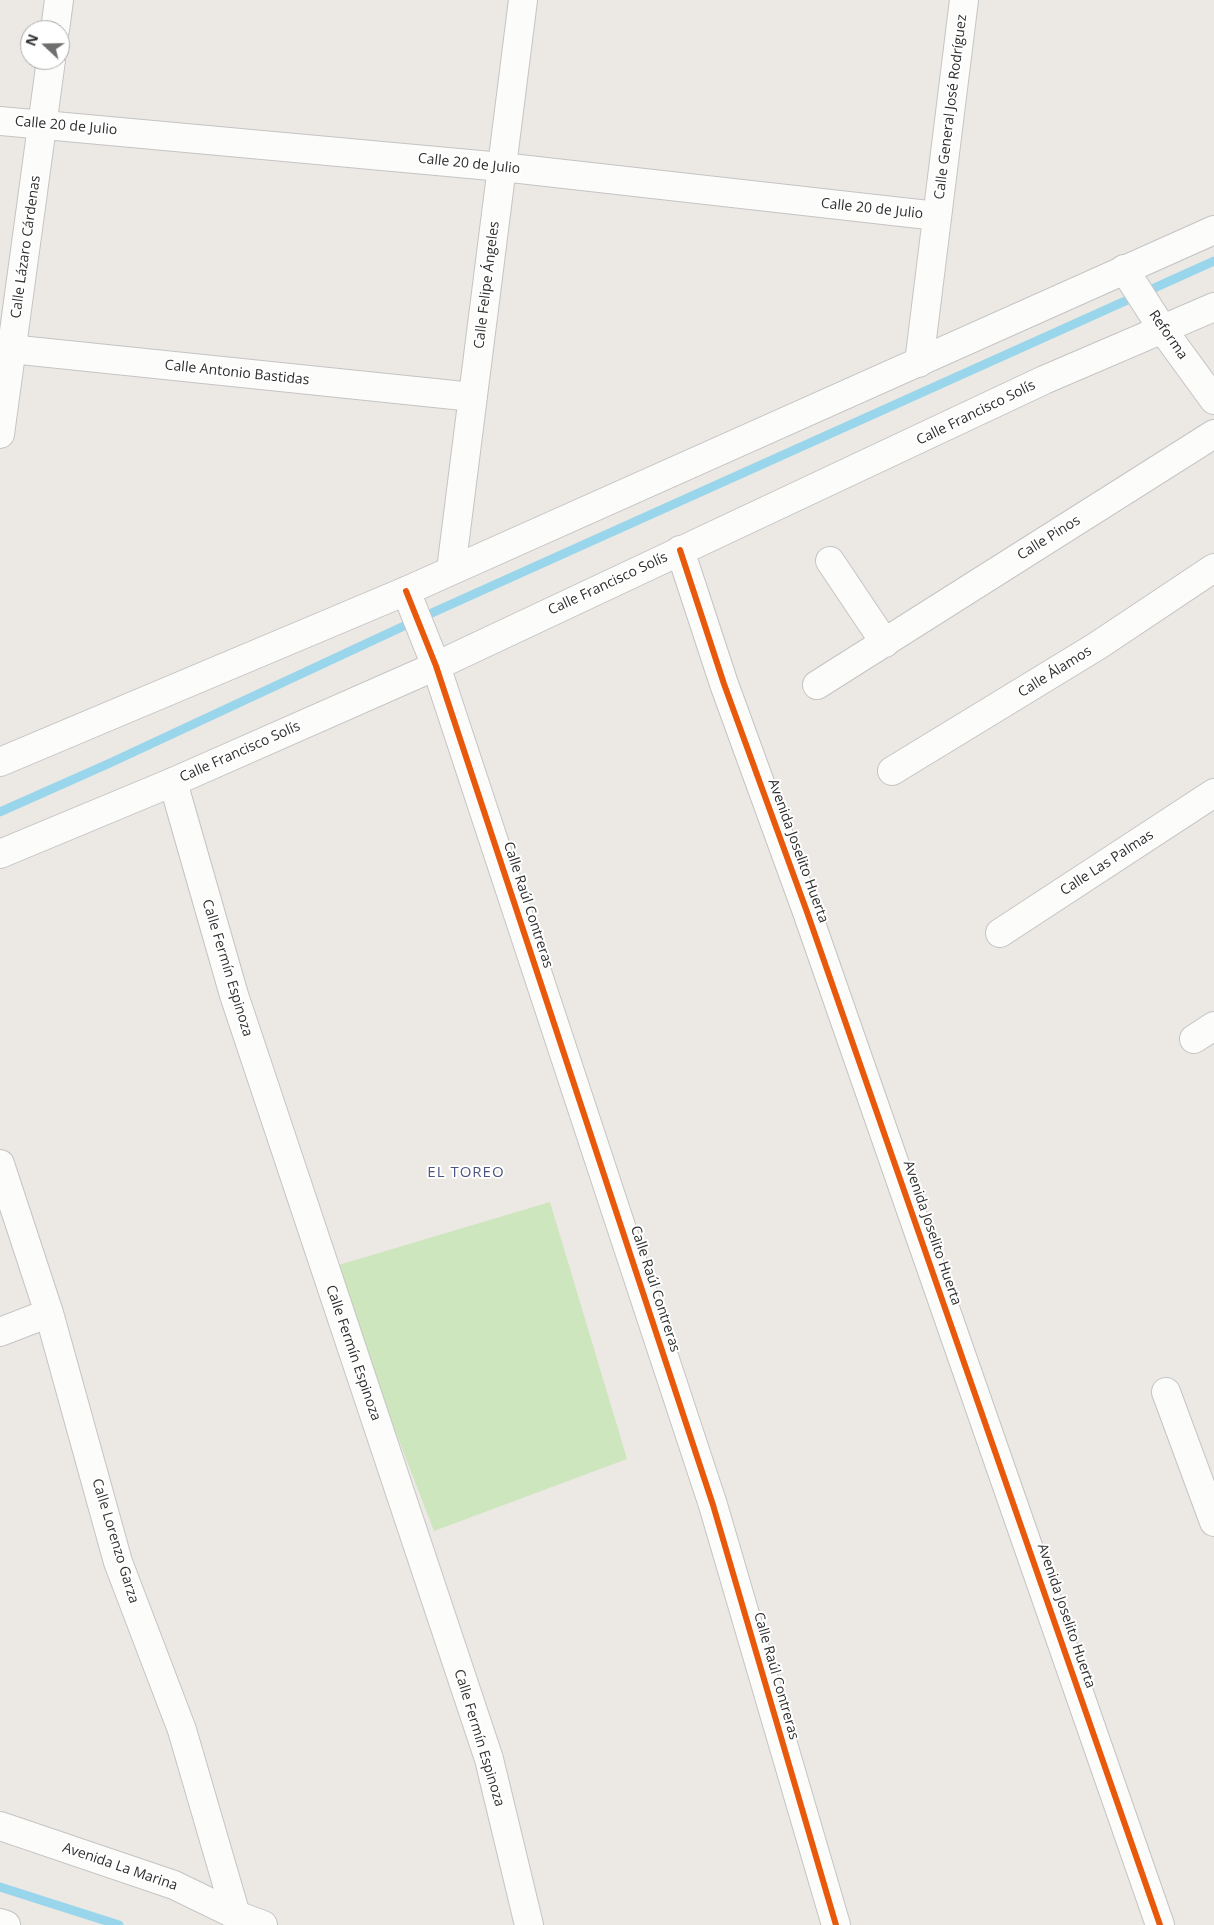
<!DOCTYPE html>
<html>
<head>
<meta charset="utf-8">
<style>
  body { margin:0 }
  #map { position:relative; width:1214px; height:1925px; overflow:hidden; background:#ece8e4; font-family:"Open Sans",sans-serif }
  canvas { display:block }
  .north { position:absolute; left:20px; top:20px; width:50px; height:50px; box-sizing:border-box; background:#fff; border:1px solid #ababab; border-radius:50%; rotate:291deg; font-size:14px; font-weight:700; line-height:20px; text-align:center; color:#2e2e2e }
  .north::after { content:''; display:block; margin:auto; width:18px; height:22px; background:#706f6e; clip-path:polygon(50% 0,100% 100%,50% 72%,0 100%) }
</style>
</head>
<body>
<div id="map">
<canvas width="1214" height="1925"></canvas>
<div class="north">N</div>
</div>
<script>
const context = document.querySelector('canvas').getContext('2d');
context.lineJoin = 'round';
function fill(path, color) { context.fillStyle = color; context.fill(path, 'evenodd'); }
function strokePath(path, color, width, dash) { context.strokeStyle = color; context.lineWidth = width; context.lineCap = dash ? 'butt' : 'round'; context.setLineDash(dash || []); context.stroke(path); }
function label(font, color, halo, rows, align = 'center') {
  context.font = font + ' "Open Sans",sans-serif'; context.lineWidth = 4; context.setLineDash([]); context.textBaseline = 'middle'; context.strokeStyle = halo; context.fillStyle = color; for (const [text, x, y, turn = 0] of rows) {
    context.save(); context.translate(x, y); context.rotate((+turn || 0) * Math.PI / 180); context.textAlign = isNaN(turn) ? turn : align; if (halo) context.strokeText(text, 0, 0); context.fillText(text, 0, 0); context.restore();
  }
}
const green = new Path2D(`
  M 550,1202 L 627,1459 L 434,1531 L 332,1267 Z`);
const stream = new Path2D(`
  M 0,812 L 110,763 L 434,612 L 1214,261
  M 0,1887 L 119,1925`);
const street = new Path2D(`
  M 55,30 L 59,0
  M 0,121 L 502,167 L 937,216
  M 1124,269 L 1163,330 L 1214,400
  M 0,348 L 473,397
  M 919,363 L 964,0
  M 0,434 L 51,60
  M 680,550 L 724,684 L 807,912 L 1160,1925
  M 830,561 L 885,643
  M 451,570 L 523,0
  M 406,591 L 436,666 L 713,1505 L 836,1925
  M 817,685 L 1214,434
  M 892,771 L 1097,646 L 1214,568
  M 173,782 L 234,995 L 489,1759 L 529,1925
  M 1000,933 L 1214,793
  M 1194,1039 L 1214,1026
  M 0,1164 L 49,1313 L 118,1562 L 182,1730 L 236,1915 L 242,1925
  M 0,1332 L 49,1313
  M 1166,1392 L 1214,1522`);
const secondary = new Path2D(`
  M 0,762 L 406,591 L 1214,230
  M 0,854 L 173,782 L 436,666 L 1044,380 L 1214,307
  M 0,1826 L 174,1885 L 236,1915 L 263,1925
  M 0,1923 L 6,1925`);
const cycleway = new Path2D(`
  M 680,550 L 724,684 L 807,912 L 1160,1925
  M 406,591 L 436,666 L 713,1505 L 836,1925`);
const streetNames = [
  ["Calle General José Rodríguez",951,107,-83],
  ["Calle 20 de Julio",66,126,5],
  ["Calle 20 de Julio",469,164,6],
  ["Calle 20 de Julio",872,209,6],
  ["Calle Lázaro Cárdenas",26,247,-82],
  ["Calle Felipe Ángeles",487,285,-83],
  ["Reforma",1168,335,55],
  ["Calle Antonio Bastidas",237,373,6],
  ["Calle Francisco Solís",976,413,-26],
  ["Calle Pinos",1049,538,-32],
  ["Calle Francisco Solís",608,584,-25],
  ["Calle Álamos",1055,672,-32],
  ["Calle Francisco Solís",240,752,-24],
  ["Avenida Joselito Huerta",798,851,70],
  ["Calle Las Palmas",1107,863,-33],
  ["Calle Raúl Contreras",528,905,72],
  ["Calle Fermín Espinoza",227,968,73],
  ["Avenida Joselito Huerta",932,1233,71],
  ["Calle Raúl Contreras",655,1289,72],
  ["Calle Fermín Espinoza",353,1353,71],
  ["Calle Lorenzo Garza",115,1541,73],
  ["Avenida Joselito Huerta",1066,1616,71],
  ["Calle Raúl Contreras",776,1676,74],
  ["Calle Fermín Espinoza",479,1738,73],
  ["Avenida La Marina",120,1867,19]
];
const neighbourhoodNames = [
  ["EL TOREO",466,1173]
];
fill(green, '#cee6be');
strokePath(stream, '#99d6ec', 9);
strokePath(street, '#c5c4c5', 30);
strokePath(secondary, '#c5c4c5', 30);
strokePath(street, '#fcfcfb', 28);
strokePath(secondary, '#fcfcfb', 28);
strokePath(cycleway, '#e8590c', 6);
label('14px', '#2e2e2e', '#fff', streetNames);
context.letterSpacing = '1px';
label('15px', '#4d5680', '#fff', neighbourhoodNames);
context.letterSpacing = '0px';
</script>
</body>
</html>
